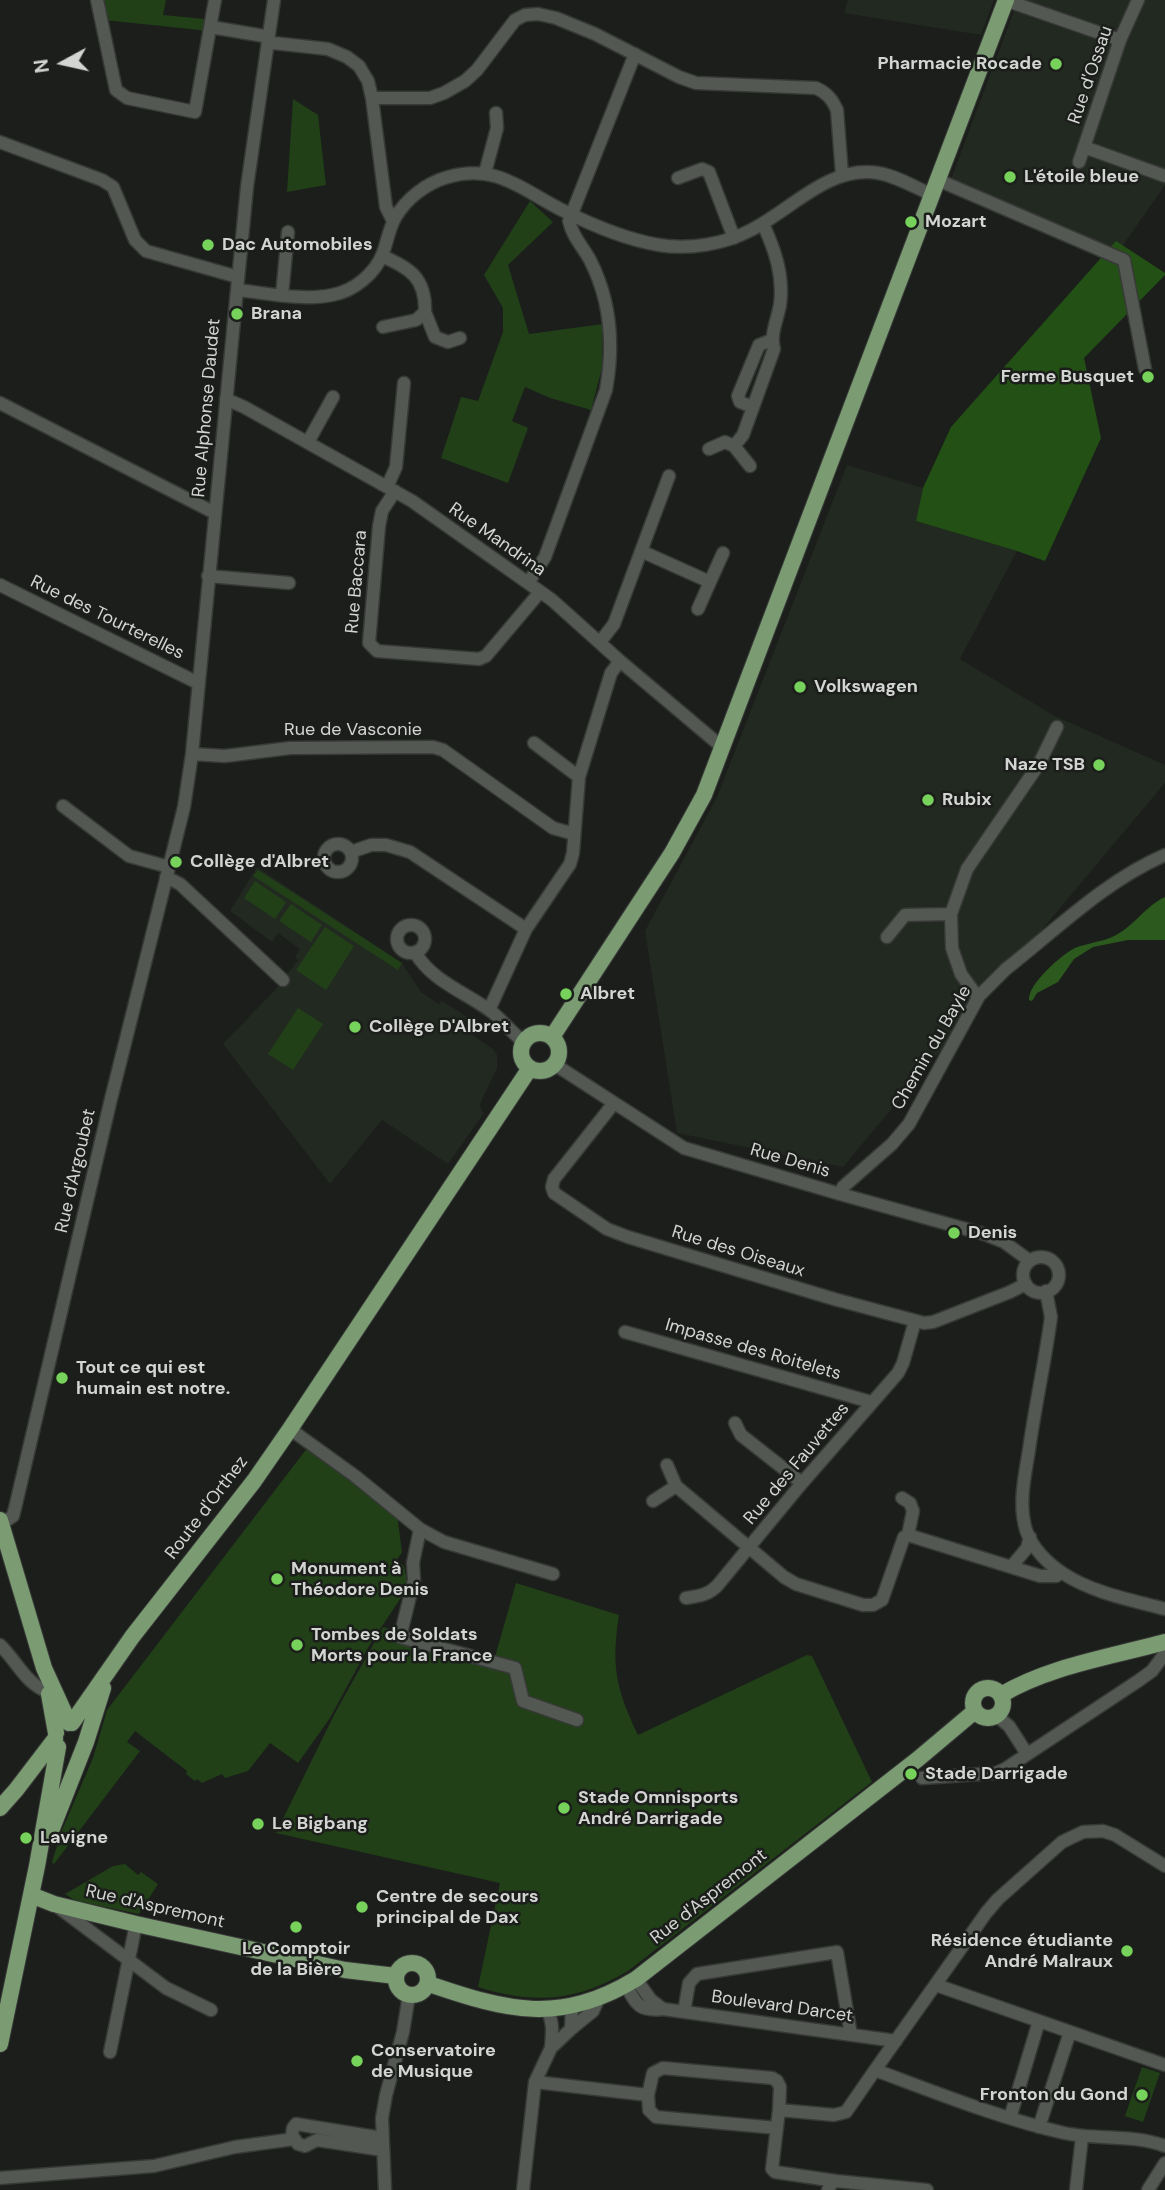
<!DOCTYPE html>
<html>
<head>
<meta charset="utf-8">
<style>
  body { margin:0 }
  #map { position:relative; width:1165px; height:2190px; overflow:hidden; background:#1b1e1a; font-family:"DM Sans",sans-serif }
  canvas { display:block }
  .north { position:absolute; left:28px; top:28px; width:70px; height:70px; -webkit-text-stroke:5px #1b1e1a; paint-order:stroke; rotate:262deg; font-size:19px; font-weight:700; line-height:28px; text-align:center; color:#d2d5d2 }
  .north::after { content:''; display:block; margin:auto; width:24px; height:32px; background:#d2d5d2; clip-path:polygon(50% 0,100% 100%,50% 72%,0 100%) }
</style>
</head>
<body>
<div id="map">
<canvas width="1165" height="2190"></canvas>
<div class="north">N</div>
</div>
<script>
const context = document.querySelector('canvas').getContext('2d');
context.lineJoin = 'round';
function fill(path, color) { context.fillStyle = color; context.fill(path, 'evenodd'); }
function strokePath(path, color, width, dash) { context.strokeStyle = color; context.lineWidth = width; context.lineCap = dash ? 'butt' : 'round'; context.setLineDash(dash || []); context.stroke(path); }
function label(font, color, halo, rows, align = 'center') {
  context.font = font + ' "DM Sans",sans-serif'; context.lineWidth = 5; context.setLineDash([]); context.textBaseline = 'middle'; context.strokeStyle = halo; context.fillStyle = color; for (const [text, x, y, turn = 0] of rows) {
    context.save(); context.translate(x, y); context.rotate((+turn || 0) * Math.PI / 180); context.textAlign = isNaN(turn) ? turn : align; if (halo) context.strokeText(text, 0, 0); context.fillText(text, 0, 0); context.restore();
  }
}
const built = new Path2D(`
  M 848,0 L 994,0 L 981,35 L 844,13 Z
  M 1018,0 L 1165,0 L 1165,185 L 1119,251 L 951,179 Z
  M 847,465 L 923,488 L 916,521 L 1017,551 L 960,659 L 1053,715 L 1165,765 L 1165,783 L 843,1167 L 677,1133 L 645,931 L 717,797 Z
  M 257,867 L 402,963 L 421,992 L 439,1004 L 442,1001 L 474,1021 L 468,1032 L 493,1049 L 497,1055 L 497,1068 L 480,1104 L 481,1109 L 484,1113 L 448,1164 L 382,1120 L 330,1184 L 223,1044 L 274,991 L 298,960 L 295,957 L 300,949 L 278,933 L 272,942 L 230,911 Z`);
const green = new Path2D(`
  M 101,0 L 166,0 L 163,15 L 205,19 L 204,32 L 200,30 L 104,20 Z
  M 293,99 L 318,115 L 326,185 L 287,192 Z
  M 530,201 L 553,222 L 508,265 L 529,334 L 603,324 L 602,368 L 591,410 L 550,398 L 525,387 L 512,421 L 528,428 L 508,483 L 441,458 L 461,397 L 478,401 L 503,332 L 503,308 L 484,275 Z
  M 258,870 L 402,963 L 398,970 L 253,876 Z
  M 255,881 L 286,902 L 275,919 L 244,898 Z
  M 291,904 L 322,925 L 311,942 L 279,921 Z
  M 325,927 L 354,946 L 326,990 L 296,970 Z
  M 298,1008 L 323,1024 L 293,1070 L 268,1054 Z
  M 308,1447 L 397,1514 L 402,1552 L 397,1560 L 404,1566 L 408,1587 L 369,1646 L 330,1718 L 298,1763 L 270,1743 L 248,1771 L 225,1778 L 222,1774 L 202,1783 L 197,1779 L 195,1781 L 186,1774 L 187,1771 L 135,1731 L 127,1742 L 140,1751 L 54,1864 L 52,1862 L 62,1830 L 93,1758 L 107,1710 Z
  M 516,1583 L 619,1615 C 611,1666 616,1689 638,1735 L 807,1655 L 812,1656 L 872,1782 L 628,1971 C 578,2001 534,2005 478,1987 L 500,1883 L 276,1833 L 335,1713 L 383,1627 L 495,1657 Z
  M 125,1864 L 138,1875 L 141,1872 L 158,1884 L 139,1914 L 76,1901 L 65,1894 L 113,1866 Z
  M 1142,2067 L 1160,2073 L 1143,2122 L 1125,2116 Z`);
const forest = new Path2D(`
  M 1116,241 L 1165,273 L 1165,275 L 1084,358 L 1101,438 L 1045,561 L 1017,551 L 916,521 L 923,488 L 951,427 Z`);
const water = new Path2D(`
  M 1165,897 L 1165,940 L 1128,940 L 1093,947 L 1074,959 L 1058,982 L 1037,993 L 1032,1001 L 1029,1000 C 1028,984 1061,955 1075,948 C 1087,943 1101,942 1112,937 C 1133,928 1145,906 1165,897 Z`);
const minor = new Path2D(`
  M 97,0 L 116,90 L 127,98 L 195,112 L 215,0
  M 1005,0 L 1120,40
  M 211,27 L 264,36 L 273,43 L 328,49 L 347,57 L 359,66 L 368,81 L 372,98 L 386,207 L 393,221
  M 372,98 L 430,98 L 444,93 L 465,81 L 477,70 L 515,20 L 525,15 L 538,14 L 556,18 L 595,34 L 679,77 L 696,83 L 816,88 C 827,93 832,99 837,110 L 842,175
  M 0,142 L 102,180 L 113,187 L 135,240 L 146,251 L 238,277
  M 1084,147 L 1165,176
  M 1079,162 L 1120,40 L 1138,0
  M 485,173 L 497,128 L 496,113
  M 678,178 L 702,169 L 709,172 L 734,238
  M 938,180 L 1124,260 L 1145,369
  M 382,256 C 410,268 426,278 425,312 L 416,320 L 383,327
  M 237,290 C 267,293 302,301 332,295 C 354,291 375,274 383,253 C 387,242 389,229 395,218 C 406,199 426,183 448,177 C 498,163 523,191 564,211 C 592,225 629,240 659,245 C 689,250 725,244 751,230 C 791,210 829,165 878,173 C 896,176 915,187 932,195
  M 282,295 L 288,232
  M 425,312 L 435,337 L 448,342 L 460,338
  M 226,399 L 244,407 L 412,501 L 507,568 L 552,600 L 620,661 L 722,747
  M 0,403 L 215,513
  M 753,407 L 740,402 L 738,396 L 759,345 L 772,340
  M 308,442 L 333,397
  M 734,446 L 743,435 L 774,349 C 770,334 777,321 780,305 C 784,276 775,250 763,224
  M 709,449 L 725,442 L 734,446 L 750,466
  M 387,487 L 396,467 L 404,383
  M 395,491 L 382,511 L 379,526 L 369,643 L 377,651 L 479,659 L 486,656 L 540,592
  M 641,551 L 710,582 L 698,609
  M 208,576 L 289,583
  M 710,582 L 723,553
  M 528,583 L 545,557 L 606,390 C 614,346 611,301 590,260 C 583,247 572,236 569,221 L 635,54
  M 0,585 L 198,683
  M 600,642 L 614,624 L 669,476
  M 534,743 L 579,777
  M 192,754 L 225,756 L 290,748 L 433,747 L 443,750 L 553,828 L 574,834
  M 63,806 L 129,856 L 169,867
  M324 858a14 14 0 1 1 28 0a14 14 0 1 1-28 0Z
  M 351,852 L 371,845 L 386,845 L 410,852 L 526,929
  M 166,877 L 180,884 L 283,980
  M397 939a14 14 0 1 1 28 0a14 14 0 1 1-28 0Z
  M 887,937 L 905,915 L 951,914
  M 415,952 C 431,981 467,993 492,1012 C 504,1022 512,1033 524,1042
  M 979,996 L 974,992 L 961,974 L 952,948 L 951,914 L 967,869 L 1039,764 L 1057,727
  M 489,1010 L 526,929 L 570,864 L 573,853 L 579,777 L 611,673 L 620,661
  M 554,1064 L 684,1148 L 840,1194 L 984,1234 L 1004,1242 L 1030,1261
  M 614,1103 L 554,1179 L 552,1187 L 554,1193 L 607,1229 L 628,1237 L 834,1299 L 924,1323 L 933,1322 L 1010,1292 L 1026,1284
  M 840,1194 L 843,1187 L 892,1144 L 909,1124 L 979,996 L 1006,969 C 1057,929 1105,881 1165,855
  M1023 1275a18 18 0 1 1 36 0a18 18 0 1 1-36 0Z
  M 1046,1291 L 1051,1317 C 1045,1362 1035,1406 1029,1450 C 1025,1475 1018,1504 1026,1530 C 1032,1548 1048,1564 1064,1574 C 1093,1593 1132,1600 1165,1609
  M 625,1332 L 871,1402
  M 735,1423 L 741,1435 L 802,1483
  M 290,1429 L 355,1476 L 420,1529 L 413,1563 L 414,1580 L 400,1637 L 515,1668 L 523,1701 L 577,1720
  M 667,1465 L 676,1486
  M 902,1498 L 910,1503 L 913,1511 L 908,1535
  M 653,1501 L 676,1486 L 784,1577 L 796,1584 L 863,1605 L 873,1605 L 882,1600 L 904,1537 L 908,1535 L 1040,1576 L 1056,1576 L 1061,1573
  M 1,1524 L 13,1516 L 16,1504 L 110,1103 L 184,807 L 192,754 L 247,187 L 274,0
  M 420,1529 L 444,1542 L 553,1574
  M 1011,1567 L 1027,1548 L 1030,1537
  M 686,1598 C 699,1596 708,1595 717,1586 L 802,1483 L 898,1373 L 903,1363 L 915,1321
  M 0,1645 C 17,1661 26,1685 49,1692
  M 997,1716 L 1009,1726 L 1027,1754
  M 922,1778 L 996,1773 L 1005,1769 L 1138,1681 L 1152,1671 L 1163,1656
  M 58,1907 L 166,1988 L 211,2010
  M 636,1979 L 651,2000 L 663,2009
  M 626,1985 C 636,2005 640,2012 663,2009 L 896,2041
  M 936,1985 L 1165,2065
  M 547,2010 C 554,2022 552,2034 551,2048
  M 684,2012 L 689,1983 L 697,1974 L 837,1952 L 851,2035
  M 571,2029 L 593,2011 L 598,2000
  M 110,2052 L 136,1924
  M 875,2070 L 986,1913 L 998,1899 L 1062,1842 L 1083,1832 L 1103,1831 L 1115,1835 L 1165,1866
  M 535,2082 L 648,2095 L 649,2110 L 656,2117 L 777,2128
  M 648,2095 L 653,2073 L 663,2068 L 772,2078 L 777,2081 L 780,2087 L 779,2110
  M 1010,2118 L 1039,2021
  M 1039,2127 L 1070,2032
  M 382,2138 L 296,2124 L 293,2128 L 292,2135 L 298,2144 L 305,2146 L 317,2140 L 383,2150
  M 0,2178 L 154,2166 L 235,2147 L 294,2139
  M 836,2181 L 775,2172 L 772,2169 L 779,2110 L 834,2115 L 846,2112 L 875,2070 C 937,2093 999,2118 1064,2133 C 1097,2140 1133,2134 1165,2146
  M 385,2190 L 382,2118 L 386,2095 L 403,2032 L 409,1995
  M 523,2190 L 535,2082 L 551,2048 L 571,2029 L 572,2007
  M 828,2190 L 831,2184 L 836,2181 L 927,2190
  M 1076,2190 L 1082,2137
  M 1148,2190 L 1165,2163`);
const major = new Path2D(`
  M521 1052a19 19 0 1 1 38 0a19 19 0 1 1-38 0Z
  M 552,1037 L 672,853 L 704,795 L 1006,0
  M 0,1520 L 44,1668 L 69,1723
  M973 1703a15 15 0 1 1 30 0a15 15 0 1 1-30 0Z
  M 49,1694 L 56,1733
  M 1001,1695 C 1050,1666 1111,1657 1165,1642
  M 72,1723 L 132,1637 L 254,1481 L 290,1429 L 530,1068
  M 0,1808 L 16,1790 L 55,1739
  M 51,1831 L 86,1742 L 103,1688
  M 31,1895 L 54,1904 L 136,1924 L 345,1970 L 396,1976
  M396 1979a16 16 0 1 1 32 0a16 16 0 1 1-32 0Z
  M 429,1984 C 508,2011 560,2025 636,1979 L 918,1759 L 975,1711
  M 0,2044 L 37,1866 L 58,1747`);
const markers = [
  [1056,64,7,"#76d25a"],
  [1010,177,7,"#76d25a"],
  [911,222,7,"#76d25a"],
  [208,245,7,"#76d25a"],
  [237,314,7,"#76d25a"],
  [1148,377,7,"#76d25a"],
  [800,687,7,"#76d25a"],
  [1099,765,7,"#76d25a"],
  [928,800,7,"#76d25a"],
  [176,862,7,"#76d25a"],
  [566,994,7,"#76d25a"],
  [355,1027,7,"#76d25a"],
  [954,1233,7,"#76d25a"],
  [62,1378,7,"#76d25a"],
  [277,1579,7,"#76d25a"],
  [297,1645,7,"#76d25a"],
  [911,1774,7,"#76d25a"],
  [564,1808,7,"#76d25a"],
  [258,1824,7,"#76d25a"],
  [26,1838,7,"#76d25a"],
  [362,1907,7,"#76d25a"],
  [296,1927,7,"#76d25a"],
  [1127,1951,7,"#76d25a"],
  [357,2061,7,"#76d25a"],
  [1142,2095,7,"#76d25a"]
];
const poiNames = [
  ["Pharmacie Rocade",1042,64,"right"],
  ["L'étoile bleue",1024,177],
  ["Mozart",925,222],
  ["Dac Automobiles",222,245],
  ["Brana",251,314],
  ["Ferme Busquet",1134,377,"right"],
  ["Volkswagen",814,687],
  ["Naze TSB",1085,765,"right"],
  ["Rubix",942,800],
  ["Collège d'Albret",190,862],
  ["Albret",580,994],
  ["Collège D'Albret",369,1027],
  ["Denis",968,1233],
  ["Tout ce qui est",76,1368],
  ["humain est notre.",76,1389],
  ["Monument à",291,1569],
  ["Théodore Denis",291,1590],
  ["Tombes de Soldats",311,1635],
  ["Morts pour la France",311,1656],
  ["Stade Darrigade",925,1774],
  ["Stade Omnisports",578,1798],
  ["André Darrigade",578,1819],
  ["Le Bigbang",272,1824],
  ["Lavigne",40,1838],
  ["Centre de secours",376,1897],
  ["principal de Dax",376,1918],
  ["Résidence étudiante",1113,1941,"right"],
  ["André Malraux",1113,1962,"right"],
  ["Le Comptoir",296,1949,"center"],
  ["de la Bière",296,1970,"center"],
  ["Conservatoire",371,2051],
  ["de Musique",371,2072],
  ["Fronton du Gond",1128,2095,"right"]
];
const streetNames = [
  ["Rue d'Ossau",1091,75,-71],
  ["Rue Alphonse Daudet",207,408,-85],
  ["Rue Mandrina",497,540,35],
  ["Rue Baccara",357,582,-85],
  ["Rue des Tourterelles",107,618,26],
  ["Rue de Vasconie",353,730],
  ["Chemin du Bayle",932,1048,-60],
  ["Rue Denis",790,1161,16],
  ["Rue d'Argoubet",76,1171,-77],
  ["Rue des Oiseaux",738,1252,17],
  ["Impasse des Roitelets",753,1350,16],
  ["Rue des Fauvettes",797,1464,-50],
  ["Route d'Orthez",207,1508,-53],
  ["Rue d'Aspremont",709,1897,-38],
  ["Rue d'Aspremont",155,1907,13],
  ["Boulevard Darcet",782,2007,8]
];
fill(built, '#222920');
fill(green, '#214018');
fill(forest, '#235115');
fill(water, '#2c591e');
strokePath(minor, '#373937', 15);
strokePath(major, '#373937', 18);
strokePath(minor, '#545853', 12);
strokePath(major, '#7b9c72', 16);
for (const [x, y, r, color] of markers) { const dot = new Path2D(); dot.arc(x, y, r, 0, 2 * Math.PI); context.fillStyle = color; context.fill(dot); strokePath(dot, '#1b1e1a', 2.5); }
label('bold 18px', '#d2d5d2', '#1b1e1a', poiNames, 'left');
label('18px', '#d2d5d2', '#1b1e1a', streetNames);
</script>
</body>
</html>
